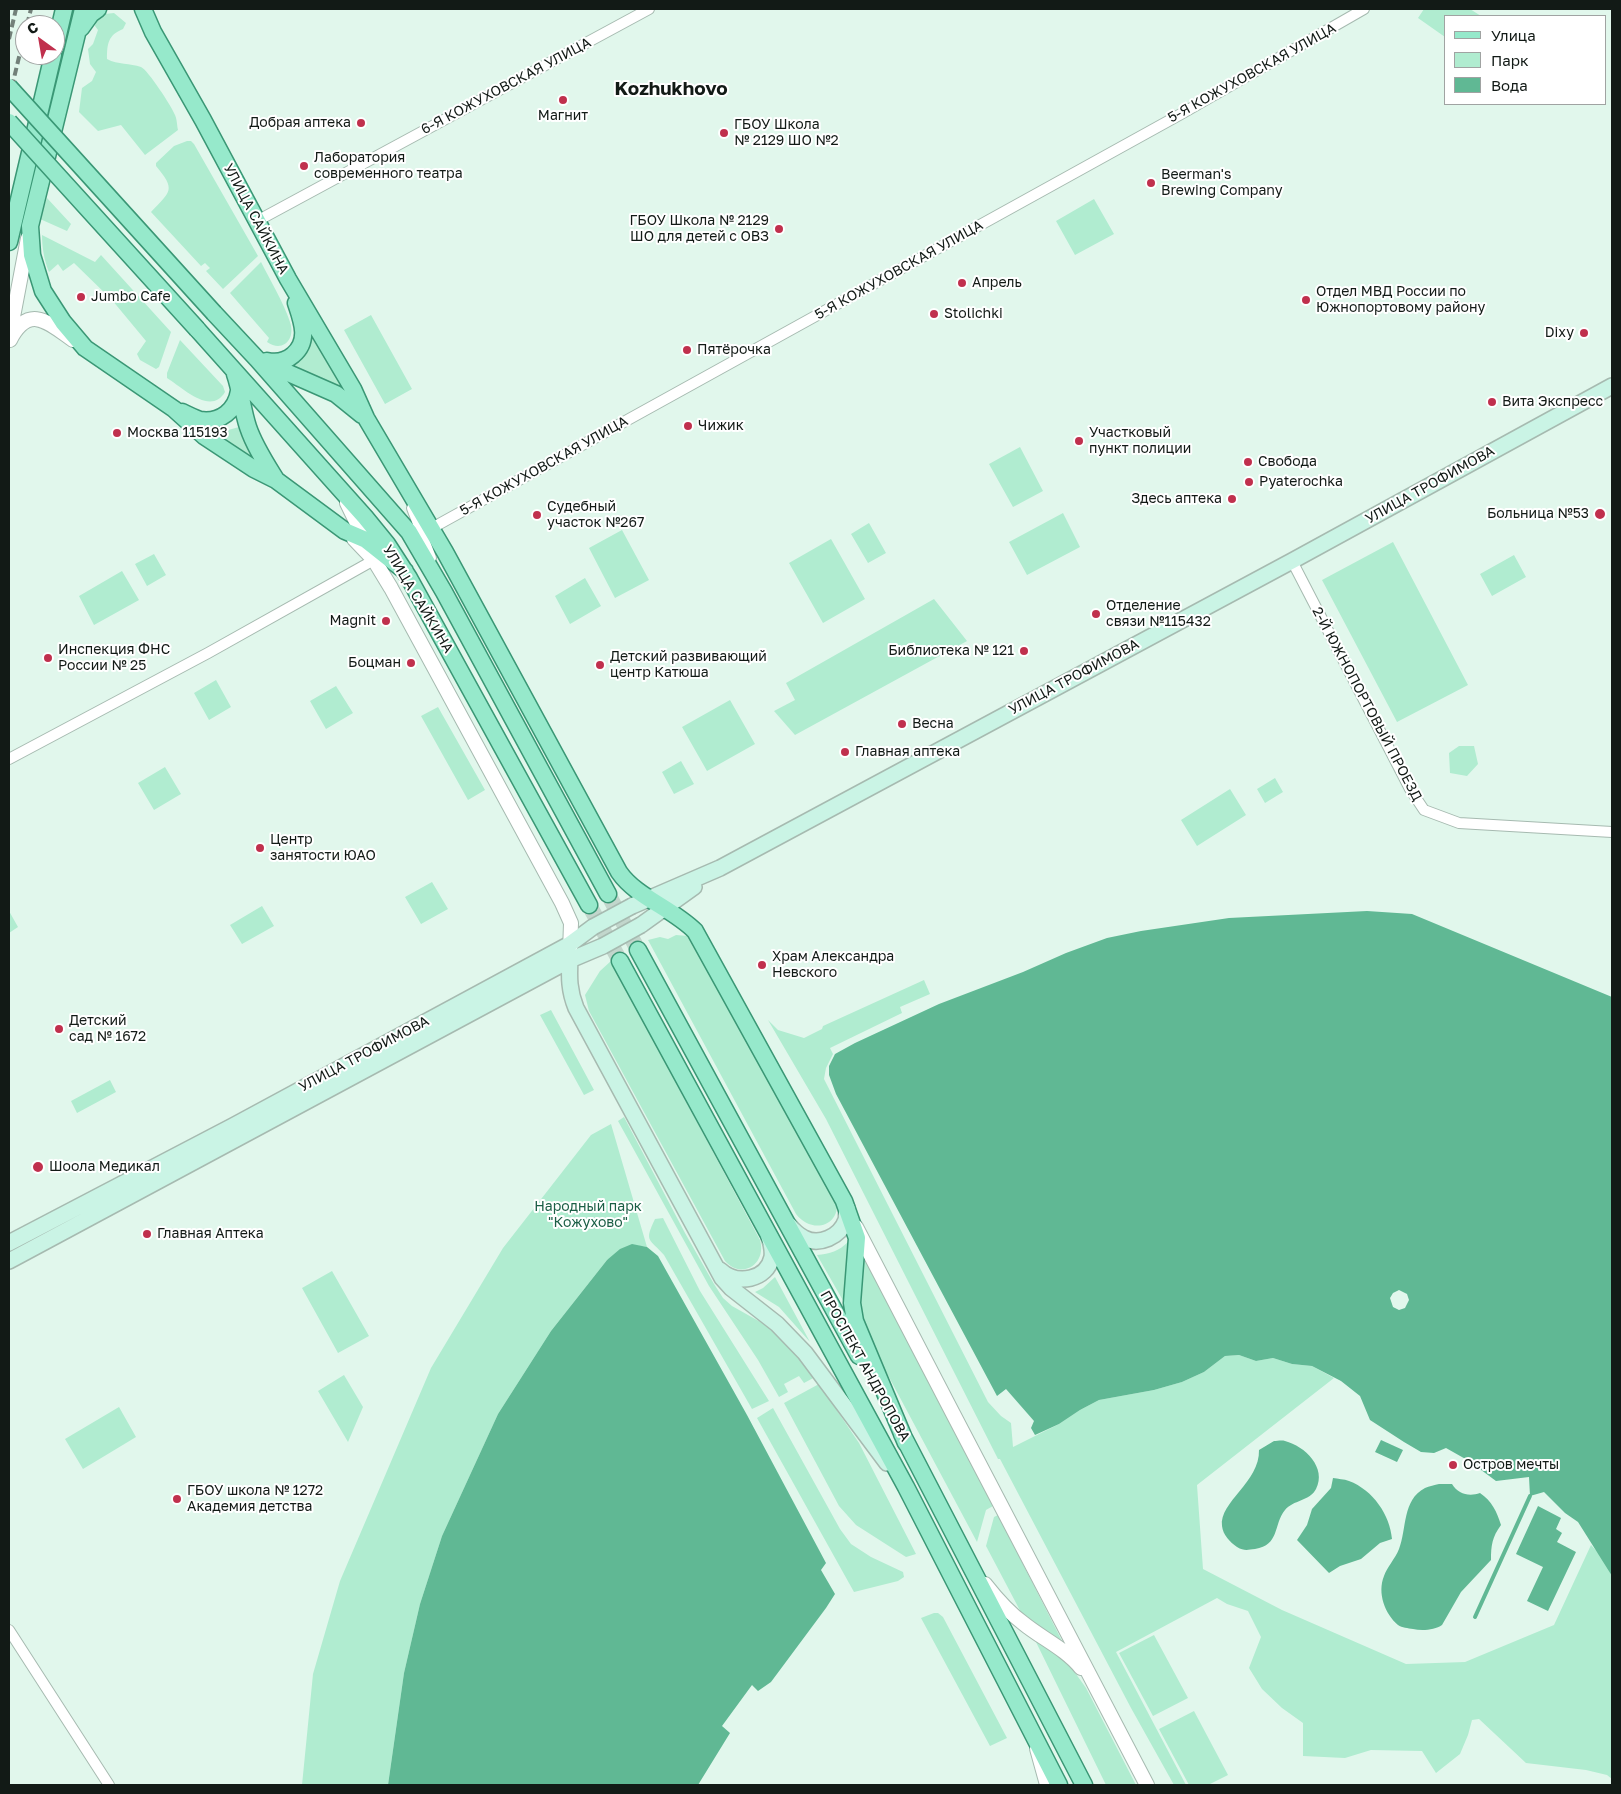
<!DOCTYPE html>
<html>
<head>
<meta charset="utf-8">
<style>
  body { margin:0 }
  #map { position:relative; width:1621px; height:1794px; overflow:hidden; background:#e1f7ec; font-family:"Golos Text",sans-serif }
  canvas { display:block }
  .frame { position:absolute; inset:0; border:10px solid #121a16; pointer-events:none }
  .legend { position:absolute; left:1444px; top:15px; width:162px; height:90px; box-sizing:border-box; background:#fff; border:1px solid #a0a3a2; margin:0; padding:6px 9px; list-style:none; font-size:15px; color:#121a16 }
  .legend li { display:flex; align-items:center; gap:10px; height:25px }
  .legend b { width:25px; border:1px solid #a0a3a2 }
  .north { position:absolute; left:15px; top:15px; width:50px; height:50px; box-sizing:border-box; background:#fff; border:1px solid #a0a3a2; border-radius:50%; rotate:328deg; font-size:14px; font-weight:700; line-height:20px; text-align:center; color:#121a16 }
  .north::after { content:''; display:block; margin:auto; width:18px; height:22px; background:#c0304d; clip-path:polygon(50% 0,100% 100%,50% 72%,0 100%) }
</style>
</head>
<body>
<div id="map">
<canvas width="1621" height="1794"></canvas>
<div class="frame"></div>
<ul class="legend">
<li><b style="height:6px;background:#96e9cb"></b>Улица</li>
<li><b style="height:14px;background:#b0ecd0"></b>Парк</li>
<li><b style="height:14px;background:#60b894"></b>Вода</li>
</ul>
<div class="north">С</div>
</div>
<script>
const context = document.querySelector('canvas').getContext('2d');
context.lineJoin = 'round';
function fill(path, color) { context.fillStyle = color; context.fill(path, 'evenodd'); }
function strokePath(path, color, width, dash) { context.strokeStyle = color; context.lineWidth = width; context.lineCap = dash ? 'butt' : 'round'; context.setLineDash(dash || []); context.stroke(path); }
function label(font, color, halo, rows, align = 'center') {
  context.font = font + ' "Golos Text",sans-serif'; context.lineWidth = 4; context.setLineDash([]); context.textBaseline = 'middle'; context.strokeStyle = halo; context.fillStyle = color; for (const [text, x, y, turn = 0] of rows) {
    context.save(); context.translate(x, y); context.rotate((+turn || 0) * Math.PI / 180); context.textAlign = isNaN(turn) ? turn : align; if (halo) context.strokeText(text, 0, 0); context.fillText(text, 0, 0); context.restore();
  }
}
const green = new Path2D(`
  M 1424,9 L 1470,9 L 1481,16 L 1445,16 L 1445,37 L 1418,18 Z
  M 114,13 L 126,23 L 123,29 C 108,35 107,44 107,59 C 118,65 130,63 141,67 C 148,70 172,107 175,115 C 177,119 177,126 178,130 L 145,155 L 121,125 L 98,131 L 79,112 L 82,88 L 92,81 L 96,72 L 90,64 L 88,49 L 93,44 L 98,30 L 95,26 L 96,19 L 105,14 Z
  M 187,141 L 191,141 L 194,144 L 258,256 L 223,289 L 206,271 L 210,268 L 205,263 L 201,266 L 151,212 C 171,191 176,190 156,166 L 156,163 L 174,146 Z
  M 47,198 L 71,224 L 67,231 L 40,219 Z
  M 1094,199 L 1114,234 L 1075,255 L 1056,221 Z
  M 42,235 L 95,262 L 101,255 L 171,332 L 159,367 L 156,369 L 140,360 L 137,354 L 146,341 L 112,300 L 74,263 L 63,271 L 58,264 L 49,272 C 44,260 42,247 42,235 Z
  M 261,262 C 270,280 284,303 290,322 C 296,339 283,353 267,342 L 269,338 L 230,293 Z
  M 371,315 L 412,389 L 385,404 L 344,330 Z
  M 310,333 L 352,395 L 293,370 L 292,366 Z
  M 180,340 L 223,386 L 225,392 C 211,416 183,388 167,378 L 167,373 Z
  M 239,427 L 242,428 L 261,464 L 214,434 Z
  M 1020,447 L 1043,491 L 1013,507 L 989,464 Z
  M 1063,513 L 1080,547 L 1027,575 L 1009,542 Z
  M 869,523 L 886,553 L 868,563 L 851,534 Z
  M 622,530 L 649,580 L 615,598 L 589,548 Z
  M 831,539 L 865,599 L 823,623 L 789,563 Z
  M 1393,542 L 1468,685 L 1397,722 L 1322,580 Z
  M 154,554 L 166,575 L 147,586 L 135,564 Z
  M 1514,555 L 1526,577 L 1492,596 L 1480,574 Z
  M 122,571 L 139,600 L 94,625 L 79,596 Z
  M 585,578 L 601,606 L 570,624 L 555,596 Z
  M 934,599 L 967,641 L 795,735 L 774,711 L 795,700 L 786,683 Z
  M 216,680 L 231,707 L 209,720 L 194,693 Z
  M 336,686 L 353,713 L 326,729 L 310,701 Z
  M 730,700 L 755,744 L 707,771 L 682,727 Z
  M 438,707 L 485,790 L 468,800 L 421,716 Z
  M 1459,746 L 1474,746 L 1478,764 L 1467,776 L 1450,773 L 1449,753 Z
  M 681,761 L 694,784 L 674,794 L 662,772 Z
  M 165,767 L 181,794 L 154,810 L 138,783 Z
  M 1275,778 L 1283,792 L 1265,803 L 1257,789 Z
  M 1230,789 L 1246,815 L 1197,846 L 1181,820 Z
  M 432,882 L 448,909 L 421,924 L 405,897 Z
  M 262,906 L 274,926 L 242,944 L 230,925 Z
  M 9,911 L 18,927 L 9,933 Z
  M 676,935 L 688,936 L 693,939 L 837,1201 C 840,1227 811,1234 796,1214 L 648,940 L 660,937 L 668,939 Z
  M 611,961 L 760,1240 C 767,1264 742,1280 725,1261 L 589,1011 L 585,995 L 600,971 Z
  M 924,980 L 930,994 L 900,1007 L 902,1013 L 830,1048 L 833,1054 L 826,1068 L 824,1079 L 988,1402 L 1001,1416 L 1011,1423 L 1013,1447 L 1059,1424 L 1080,1410 L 1099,1400 L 1154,1390 L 1182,1382 L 1204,1372 L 1225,1356 L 1239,1355 L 1256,1361 L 1273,1358 L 1292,1364 L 1312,1366 L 1334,1378 L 1197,1485 L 1203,1569 L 1282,1610 L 1406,1664 L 1465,1662 L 1554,1625 L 1591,1545 L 1602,1557 L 1612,1576 L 1612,1779 L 1607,1775 L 1586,1770 L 1526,1763 L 1479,1719 L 1472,1720 L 1468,1735 L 1460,1754 L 1436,1773 L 1422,1751 L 1371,1750 L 1345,1758 L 1303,1756 L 1303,1723 L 1282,1708 L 1262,1689 L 1249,1668 L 1261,1637 L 1248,1611 L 1227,1604 L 1217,1598 L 1116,1652 L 1186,1785 L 1174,1785 L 1131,1708 L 1000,1459 L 998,1459 L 826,1119 L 768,1020 L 778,1030 L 804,1038 L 822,1029 L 823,1026 Z
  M 551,1010 L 594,1090 L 584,1095 L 540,1015 Z
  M 110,1080 L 116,1092 L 77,1113 L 71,1101 Z
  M 624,1117 L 685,1233 L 714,1284 L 723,1298 L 732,1306 L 780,1333 L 817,1376 L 804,1383 L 799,1376 L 784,1384 L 788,1392 L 779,1397 L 758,1360 L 709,1286 L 618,1121 Z
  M 611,1124 L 647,1247 L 632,1245 L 607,1260 L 551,1331 L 498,1414 L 442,1536 L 420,1604 L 404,1673 L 388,1785 L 302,1785 L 313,1674 L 340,1581 L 431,1368 L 503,1248 L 591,1135 Z
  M 663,1218 L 700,1291 L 769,1401 L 752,1409 L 664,1255 C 649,1238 644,1242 655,1219 Z
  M 848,1242 L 845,1304 L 817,1255 C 830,1254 839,1251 848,1242 Z
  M 863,1253 L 865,1253 L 993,1506 L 986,1510 L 977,1542 L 866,1334 L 859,1304 Z
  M 332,1271 L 369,1336 L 338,1353 L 302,1288 Z
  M 775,1277 L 810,1342 L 779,1307 L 755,1292 L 763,1288 Z
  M 344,1375 L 363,1407 L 348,1442 L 318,1391 Z
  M 819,1384 L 859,1443 L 916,1554 L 906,1557 L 856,1525 L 839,1506 L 784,1403 Z
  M 119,1407 L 136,1437 L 83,1469 L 65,1439 Z
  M 773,1408 L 840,1529 L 851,1544 L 871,1557 L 903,1572 L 904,1577 L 898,1581 L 854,1592 L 757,1418 Z
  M 998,1515 L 1062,1641 L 1062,1644 L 1025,1620 L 986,1546 L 994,1517 Z
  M 934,1613 L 938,1613 L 943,1617 L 1007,1738 L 990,1746 L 921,1618 Z
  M 1154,1635 L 1188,1698 L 1153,1716 L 1119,1653 Z
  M 1035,1640 L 1069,1664 L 1086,1688 L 1136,1785 L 1106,1785 Z
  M 1194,1711 L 1228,1775 L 1208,1785 L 1189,1785 L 1159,1729 Z`);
const water = new Path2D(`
  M 1367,911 L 1412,914 L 1612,997 L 1612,1576 L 1578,1522 L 1565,1513 L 1544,1492 L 1530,1496 L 1529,1477 L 1496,1481 L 1469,1461 L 1446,1448 L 1434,1453 L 1421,1452 L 1404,1442 L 1370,1420 L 1360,1396 L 1341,1381 L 1312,1366 L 1292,1364 L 1273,1358 L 1256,1361 L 1239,1355 L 1225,1356 L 1204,1372 L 1182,1382 L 1154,1390 L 1099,1400 L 1080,1410 L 1059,1424 L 1035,1435 L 1031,1428 L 1034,1421 L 1006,1389 L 997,1396 L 836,1094 L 829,1075 L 829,1066 L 835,1054 L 855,1043 L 939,1004 L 1023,972 L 1066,953 L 1107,938 L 1141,931 L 1229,918 ZM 1399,1290 L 1407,1294 L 1409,1300 L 1405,1308 L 1399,1310 L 1393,1307 L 1390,1298 L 1393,1293 Z
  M 632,1244 L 647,1247 L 658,1256 L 747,1415 L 826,1563 L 821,1570 L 835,1594 L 826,1608 L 771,1682 L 758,1691 L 752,1685 L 722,1726 L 730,1733 L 698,1785 L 388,1785 L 404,1673 L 420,1604 L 442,1536 L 498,1414 L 551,1331 L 607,1260 L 620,1249 Z
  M 1381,1440 L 1403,1450 L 1397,1462 L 1375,1452 Z
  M 1274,1441 C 1277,1441 1282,1440 1285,1441 C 1305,1446 1327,1468 1316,1489 C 1310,1501 1293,1500 1285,1510 C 1273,1525 1280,1545 1255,1549 C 1247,1550 1244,1551 1237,1547 C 1230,1542 1223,1535 1222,1526 C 1219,1502 1260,1482 1259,1450 Z
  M 1333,1478 C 1338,1479 1344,1479 1349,1481 C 1373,1490 1390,1515 1392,1539 L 1380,1543 L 1361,1559 L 1340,1566 L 1329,1573 L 1297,1540 L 1307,1525 L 1312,1509 L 1331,1488 Z
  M 1439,1484 L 1452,1484 C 1458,1494 1469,1497 1480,1493 C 1492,1501 1497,1512 1501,1525 C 1492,1537 1491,1546 1491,1560 L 1461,1592 L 1442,1625 C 1435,1630 1422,1631 1413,1629 C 1408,1628 1402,1628 1398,1625 C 1385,1614 1377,1593 1384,1576 C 1387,1567 1395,1559 1399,1549 C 1407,1529 1402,1500 1425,1488 C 1429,1486 1435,1485 1439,1484 Z
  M 1538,1506 L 1561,1518 L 1556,1529 L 1562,1533 L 1557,1542 L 1576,1552 L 1548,1611 L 1527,1601 L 1543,1567 L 1516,1554 Z`);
const stream = new Path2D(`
  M 1475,1617 L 1530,1496`);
const primaryTunnel = new Path2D(`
  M 608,894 L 638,950
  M 589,905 L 620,961`);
const minor = new Path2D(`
  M 257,221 L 649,9
  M 412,508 L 431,558
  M 432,528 L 1181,114 L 1364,9
  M 1292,561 L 1410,789 L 1424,810 L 1459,823 L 1612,832
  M 9,759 L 208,653 L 374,560
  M 9,1630 L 109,1785
  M 1035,1749 L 1045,1785`);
const tertiary = new Path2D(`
  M 9,338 L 28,238
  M 10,340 C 29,303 49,323 73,340
  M 347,503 L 367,544
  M 354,539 L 374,560 L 391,588 L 562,903 L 571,923 L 570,952
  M 856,1227 C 953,1413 1049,1600 1147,1785
  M 985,1584 C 996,1598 1008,1612 1023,1623 C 1041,1638 1066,1649 1081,1668`);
const secondary = new Path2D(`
  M 632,906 L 720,868 L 1292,561 L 1612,386
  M 641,925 L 694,887
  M 570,960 C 569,977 569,991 576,1008 L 722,1278 L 731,1288 L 777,1324 L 805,1353 L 887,1463
  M 789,1225 C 793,1230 798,1235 804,1238 C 819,1246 840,1237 846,1220 C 847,1217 846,1212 847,1208
  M 9,1243 L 233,1126 L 570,944 L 593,927
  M 9,1261 L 570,960 L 603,946
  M 720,1270 C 737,1286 767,1280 772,1257 C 773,1250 771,1243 769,1237`);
const primary = new Path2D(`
  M 83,9 L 30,226 L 32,255 L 43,291 L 63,322 L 85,348 L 174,409 L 204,436 L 254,469 L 276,480 L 345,531 L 366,540 L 405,571
  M 143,9 L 153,32 L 203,120 L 288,279 L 353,389 L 366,418 L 445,552 L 619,872 C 636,897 672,908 695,931 L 844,1201 L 857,1238 L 852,1303 L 855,1321 L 906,1443
  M 81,28 L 91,14 L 98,9
  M 55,48 L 64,9
  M 9,242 L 53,55
  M 214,313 L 257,359 L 409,532 L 444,592 L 608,894
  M 197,329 L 365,517 L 387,544 L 409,578 L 589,905
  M 261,361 L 336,394 L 362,415
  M 267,361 C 277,363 285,362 293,355 C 310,341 302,321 296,303
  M 235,374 C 241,391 242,409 248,427 C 254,445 265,462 275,478
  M 182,412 C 188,415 194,418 200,420 C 221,423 236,410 239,391
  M 638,950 L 859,1356
  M 620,961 L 906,1487 L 1059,1785
  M 902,1434 L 1084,1785`);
const rail = new Path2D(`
  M 27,25 L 31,9
  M 9,39 L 16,9
  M 9,99 L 25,32`);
const secondaryBridge = new Path2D(`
  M 593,927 L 632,906
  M 603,946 L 641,925`);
const primaryBridge = new Path2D(`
  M 9,87 L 214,313
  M 9,122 L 197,329`);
const markers = [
  [563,100,5,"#c0304d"],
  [361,123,5,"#c0304d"],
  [724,133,5,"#c0304d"],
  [304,166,5,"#c0304d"],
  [1151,183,5,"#c0304d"],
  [779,229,5,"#c0304d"],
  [962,283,5,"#c0304d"],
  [81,297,5,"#c0304d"],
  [1306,300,5,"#c0304d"],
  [934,314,5,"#c0304d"],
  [1584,333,5,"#c0304d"],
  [687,350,5,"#c0304d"],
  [1492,402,5,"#c0304d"],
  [688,426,5,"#c0304d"],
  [117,433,5,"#c0304d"],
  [1079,441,5,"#c0304d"],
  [1248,462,5,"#c0304d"],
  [1249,482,5,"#c0304d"],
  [1232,499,5,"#c0304d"],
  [1600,514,6,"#c0304d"],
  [537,515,5,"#c0304d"],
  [1096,614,5,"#c0304d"],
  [386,621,5,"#c0304d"],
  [1024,651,5,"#c0304d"],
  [48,658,5,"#c0304d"],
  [411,663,5,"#c0304d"],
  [600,665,5,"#c0304d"],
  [902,724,5,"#c0304d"],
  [845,752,5,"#c0304d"],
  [260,848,5,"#c0304d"],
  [762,965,5,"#c0304d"],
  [59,1029,5,"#c0304d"],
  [38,1167,6,"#c0304d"],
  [147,1234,5,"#c0304d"],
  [1453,1465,5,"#c0304d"],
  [177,1499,5,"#c0304d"]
];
const streetNames = [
  ["5-Я КОЖУХОВСКАЯ УЛИЦА",1252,73,-29],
  ["6-Я КОЖУХОВСКАЯ УЛИЦА",506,86,-28],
  ["УЛИЦА САЙКИНА",256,219,62],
  ["5-Я КОЖУХОВСКАЯ УЛИЦА",899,270,-29],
  ["5-Я КОЖУХОВСКАЯ УЛИЦА",544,466,-29],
  ["УЛИЦА ТРОФИМОВА",1430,485,-29],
  ["УЛИЦА САЙКИНА",418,599,59],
  ["УЛИЦА ТРОФИМОВА",1074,677,-28],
  ["2-Й ЮЖНОПОРТОВЫЙ ПРОЕЗД",1367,704,62],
  ["УЛИЦА ТРОФИМОВА",364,1054,-28],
  ["ПРОСПЕКТ АНДРОПОВА",865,1366,61]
];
const poiNames = [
  ["Магнит",563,116,"center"],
  ["Добрая аптека",351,123,"right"],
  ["ГБОУ Школа",734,125],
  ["№ 2129 ШО №2",734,141],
  ["Лаборатория",314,158],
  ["современного театра",314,174],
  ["Beerman's",1161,175],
  ["Brewing Company",1161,191],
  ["ГБОУ Школа № 2129",769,221,"right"],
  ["ШО для детей с ОВЗ",769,237,"right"],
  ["Апрель",972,283],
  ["Отдел МВД России по",1316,292],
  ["Южнопортовому району",1316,308],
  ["Jumbo Cafe",91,297],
  ["Stolichki",944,314],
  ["Dixy",1574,333,"right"],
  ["Пятёрочка",697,350],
  ["Вита Экспресс",1502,402],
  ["Чижик",698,426],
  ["Москва 115193",127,433],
  ["Участковый",1089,433],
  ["пункт полиции",1089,449],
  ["Свобода",1258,462],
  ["Pyaterochka",1259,482],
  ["Здесь аптека",1222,499,"right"],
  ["Судебный",547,507],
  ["участок №267",547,523],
  ["Больница №53",1589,514,"right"],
  ["Отделение",1106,606],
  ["связи №115432",1106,622],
  ["Magnit",376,621,"right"],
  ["Инспекция ФНС",58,650],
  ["России № 25",58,666],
  ["Библиотека № 121",1014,651,"right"],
  ["Детский развивающий",610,657],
  ["центр Катюша",610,673],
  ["Боцман",401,663,"right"],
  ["Весна",912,724],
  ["Главная аптека",855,752],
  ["Центр",270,840],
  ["занятости ЮАО",270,856],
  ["Храм Александра",772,957],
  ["Невского",772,973],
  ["Детский",69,1021],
  ["сад № 1672",69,1037],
  ["Шоола Медикал",49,1167],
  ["Главная Аптека",157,1234],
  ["Остров мечты",1463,1465],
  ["ГБОУ школа № 1272",187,1491],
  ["Академия детства",187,1507]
];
const parkNames = [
  ["Народный парк",588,1207],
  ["\"Кожухово\"",588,1223]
];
const districtNames = [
  ["Kozhukhovo",671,89]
];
fill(green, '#b0ecd0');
fill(water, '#60b894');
strokePath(stream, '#60b894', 4);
strokePath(primaryTunnel, '#c2d6cc', 16, [16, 8]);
strokePath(minor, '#a6bab0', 12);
strokePath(tertiary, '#a6bab0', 16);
strokePath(secondary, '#a6bab0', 18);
strokePath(primary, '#3a9775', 19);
strokePath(minor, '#fff', 10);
strokePath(tertiary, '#fff', 14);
strokePath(secondary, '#caf4e5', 15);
strokePath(primary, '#96e9cb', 16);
strokePath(rail, '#728079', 4, [8, 4]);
strokePath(secondaryBridge, '#a6bab0', 18, []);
strokePath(primaryBridge, '#3a9775', 19, []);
strokePath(secondaryBridge, '#caf4e5', 15);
strokePath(primaryBridge, '#96e9cb', 16);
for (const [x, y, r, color] of markers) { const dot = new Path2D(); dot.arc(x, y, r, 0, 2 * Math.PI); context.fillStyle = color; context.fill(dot); strokePath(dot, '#fff', 2); }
label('14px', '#121a16', '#fff', streetNames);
label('14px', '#121a16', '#fff', poiNames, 'left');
label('14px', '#1b5f46', '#fff', parkNames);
label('bold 19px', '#121a16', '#fff', districtNames);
</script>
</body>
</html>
